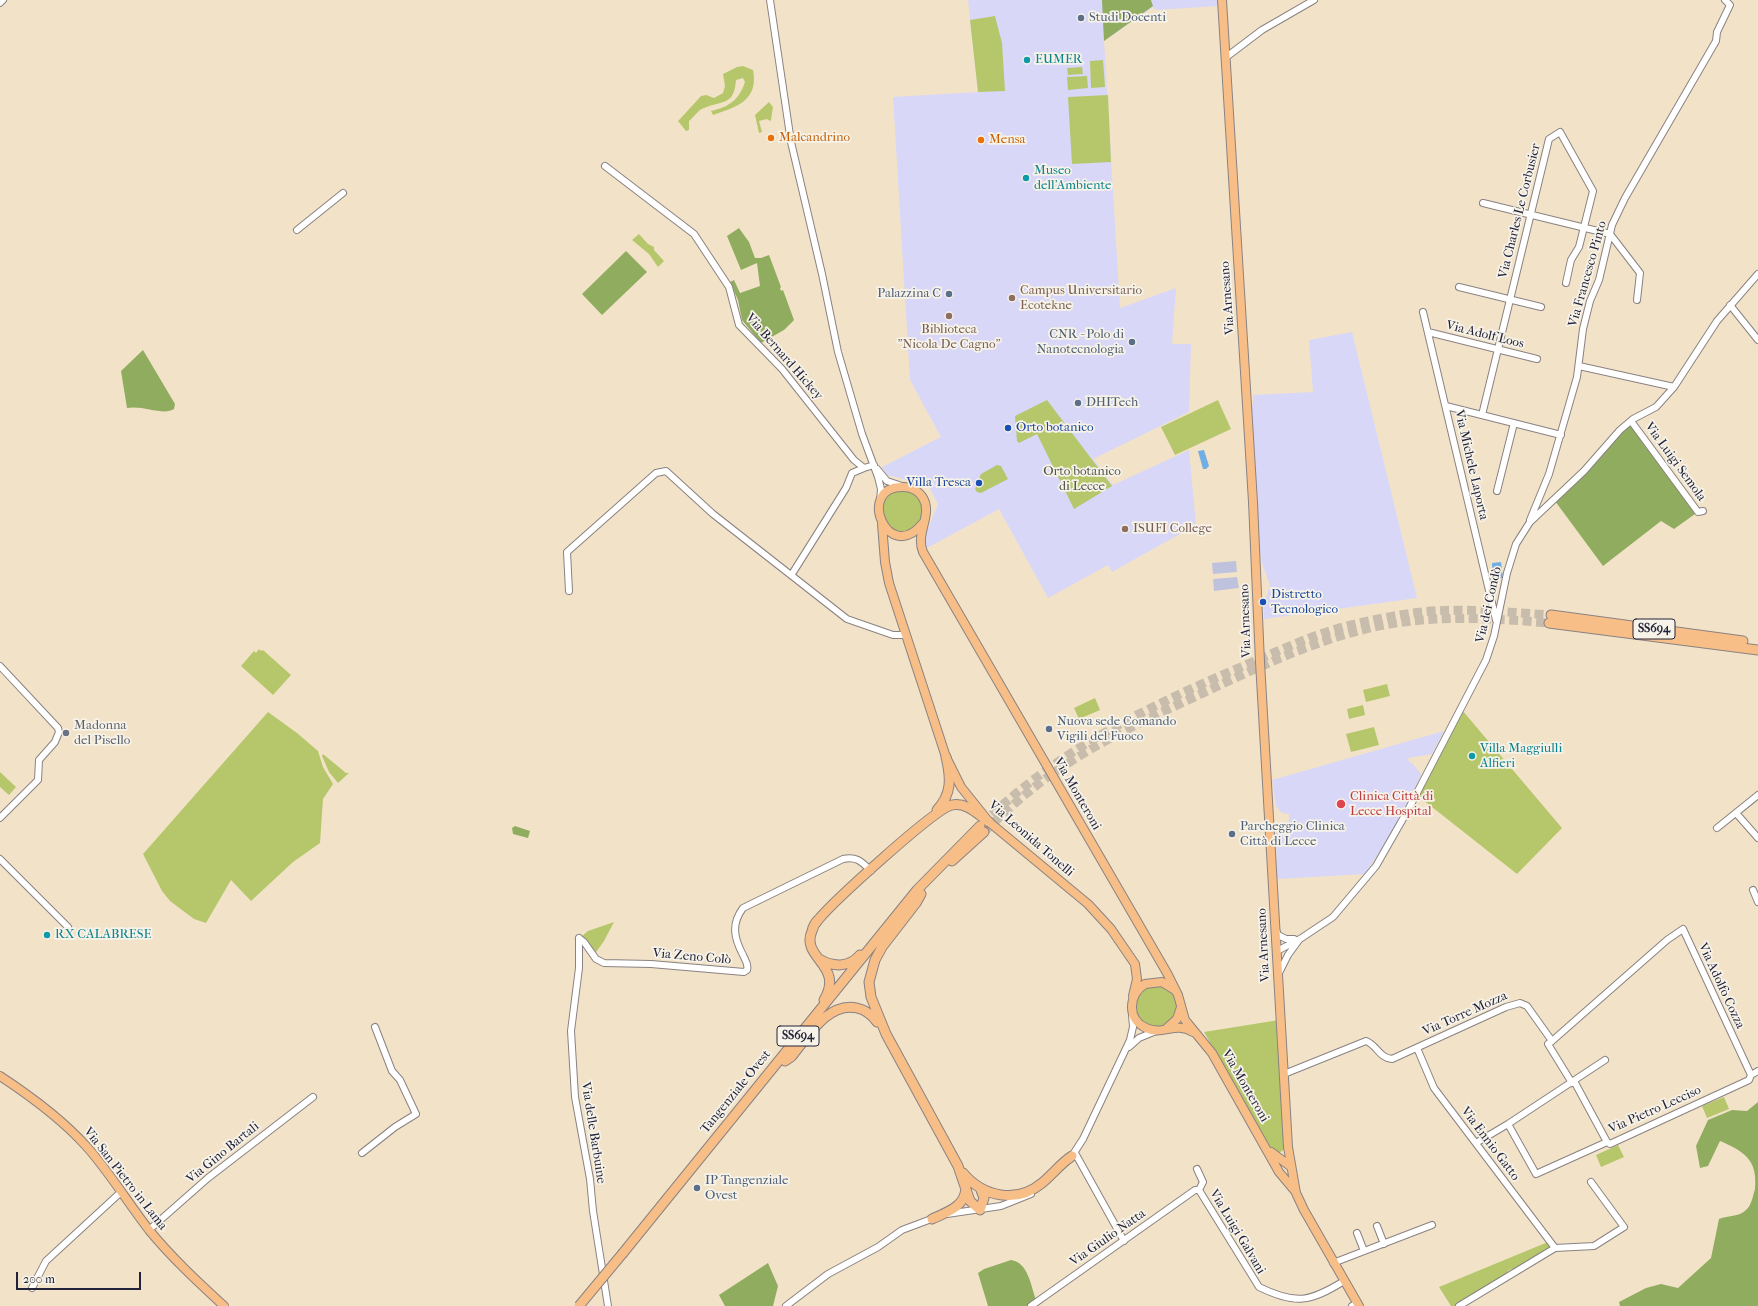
<!DOCTYPE html>
<html>
<head>
<meta charset="utf-8">
<style>
  body { margin:0 }
  #map { position:relative; width:1758px; height:1306px; overflow:hidden; background:#f2e3c8; font-family:"IM FELL French Canon",serif }
  canvas { display:block }
  .scale { position:absolute; left:16px; top:1272px; width:125px; height:18px; box-sizing:border-box; border:2px solid #22223b; border-top:0; padding-left:5px; font-size:12px; line-height:14px; white-space:nowrap; color:#22223b; -webkit-text-stroke:3px #f7f3e8; paint-order:stroke }
</style>
</head>
<body>
<div id="map">
<canvas width="1758" height="1306"></canvas>
<div class="scale">200 m</div>
</div>
<script>
const context = document.querySelector('canvas').getContext('2d');
context.lineJoin = 'round';
function fill(path, color) { context.fillStyle = color; context.fill(path, 'evenodd'); }
function strokePath(path, color, width, dash) { context.strokeStyle = color; context.lineWidth = width; context.lineCap = dash ? 'butt' : 'round'; context.setLineDash(dash || []); context.stroke(path); }
function label(font, color, halo, rows, align = 'center') {
  context.font = font + ' "IM FELL French Canon",serif'; context.lineWidth = 3.5; context.setLineDash([]); context.textBaseline = 'middle'; context.strokeStyle = halo; context.fillStyle = color; for (const [text, x, y, turn = 0] of rows) {
    context.save(); context.translate(x, y); context.rotate((+turn || 0) * Math.PI / 180); context.textAlign = isNaN(turn) ? turn : align; if (halo) context.strokeText(text, 0, 0); context.fillText(text, 0, 0); context.restore();
  }
}
const built = new Path2D(`
  M 968,0 L 1218,0 L 1218,6 L 1156,10 L 1153,7 L 1104,41 L 1120,308 L 1176,288 L 1172,344 L 1191,344 L 1189,412 L 1093,459 L 1113,485 L 1189,450 L 1196,525 L 1112,572 L 1108,565 L 1048,598 L 999,509 L 927,548 L 923,542 L 938,504 L 928,485 L 887,475 L 882,467 L 941,437 L 910,380 L 893,97 L 978,92 Z
  M 1352,332 L 1417,598 L 1264,619 L 1264,605 L 1270,585 L 1263,566 L 1259,548 L 1249,404 L 1253,404 L 1253,395 L 1313,392 L 1309,340 Z
  M 1444,731 L 1432,754 L 1408,758 L 1409,762 L 1412,763 L 1421,774 L 1420,778 L 1386,842 L 1365,874 L 1277,879 L 1276,834 L 1280,825 L 1289,821 L 1289,814 L 1282,813 L 1276,806 L 1272,780 Z`);
const industrial = new Path2D(`
  M 1236,561 L 1237,572 L 1213,574 L 1212,563 Z
  M 1237,577 L 1239,588 L 1214,591 L 1213,579 Z`);
const green = new Path2D(`
  M 995,16 L 1002,43 L 1005,91 L 978,92 L 970,20 Z
  M 1103,60 L 1105,87 L 1091,88 L 1090,61 Z
  M 743,66 L 753,70 C 759,101 736,107 713,115 L 711,111 C 729,107 739,100 745,82 L 743,78 L 736,80 C 734,106 723,100 704,108 C 698,110 694,117 689,121 L 689,130 L 686,131 L 678,121 L 680,119 L 701,96 L 706,95 L 714,98 L 723,93 L 725,86 L 723,74 L 737,67 Z
  M 1082,67 L 1083,74 L 1068,75 L 1067,68 Z
  M 1087,76 L 1088,88 L 1068,90 L 1067,77 Z
  M 1108,95 L 1111,162 L 1072,164 L 1068,97 Z
  M 769,102 L 773,107 L 771,120 L 770,121 L 767,119 L 759,121 L 762,132 L 759,133 L 755,115 Z
  M 639,234 L 648,244 L 654,247 L 654,250 L 664,261 L 658,267 L 649,254 L 632,240 Z
  M 1047,400 L 1112,486 L 1074,509 L 1037,434 L 1019,443 L 1017,441 L 1015,416 Z
  M 1218,400 L 1231,429 L 1175,455 L 1161,427 Z
  M 997,465 L 1001,466 L 1008,479 L 981,493 L 977,492 L 975,489 L 981,474 Z
  M882 511a21 21 0 1 1 42 0a21 21 0 1 1-42 0Z
  M 259,649 L 261,651 L 263,650 L 291,675 L 273,695 L 241,666 L 254,651 L 256,653 Z
  M 1387,684 L 1390,696 L 1366,702 L 1363,690 Z
  M 1095,698 L 1100,710 L 1079,719 L 1074,708 Z
  M 1363,705 L 1365,715 L 1349,719 L 1347,709 Z
  M 1462,710 L 1562,828 L 1517,874 L 1418,796 Z
  M 268,712 L 297,733 L 318,751 L 323,767 L 333,784 L 323,799 L 320,843 L 293,862 L 251,901 L 231,880 L 206,923 L 194,919 L 170,901 L 162,891 L 143,854 Z
  M 1374,727 L 1379,745 L 1351,752 L 1346,734 Z
  M 323,754 L 346,773 L 349,773 L 338,783 L 329,772 L 322,756 Z
  M 0,772 L 16,787 L 9,795 L 0,787 Z
  M 614,922 L 604,941 L 594,955 L 582,936 L 588,931 Z
  M1135 1006a21 21 0 1 1 42 0a21 21 0 1 1-42 0Z
  M 1279,1020 L 1285,1149 L 1279,1153 L 1271,1148 L 1204,1032 Z
  M 1724,1097 L 1729,1109 L 1707,1118 L 1702,1106 Z
  M 1618,1145 L 1624,1157 L 1601,1167 L 1596,1155 Z
  M 1548,1242 L 1552,1248 L 1517,1268 L 1509,1270 L 1505,1276 L 1454,1306 L 1451,1306 L 1439,1287 Z`);
const forest = new Path2D(`
  M 1102,0 L 1151,0 L 1153,6 L 1104,41 Z
  M 739,228 L 749,242 L 755,258 L 761,258 L 769,255 L 781,287 L 780,288 L 781,291 L 783,290 L 794,320 L 784,330 L 761,343 L 742,320 L 738,300 L 730,282 L 734,280 L 740,293 L 760,286 L 757,263 L 741,270 L 727,236 Z
  M 626,251 L 647,272 L 602,315 L 582,294 Z
  M 143,350 L 175,404 L 174,409 C 164,416 143,405 127,408 L 121,371 Z
  M 1631,424 L 1695,514 L 1674,529 L 1661,521 L 1603,566 L 1555,501 L 1595,464 L 1621,431 Z
  M 515,826 L 530,831 L 528,838 L 513,834 L 512,828 Z
  M 1758,1102 L 1758,1306 L 1620,1306 L 1619,1302 L 1646,1288 L 1661,1284 L 1678,1288 L 1711,1258 L 1719,1219 C 1729,1215 1740,1217 1747,1209 C 1752,1204 1753,1195 1755,1189 C 1758,1159 1743,1151 1720,1141 L 1708,1166 L 1700,1168 L 1696,1146 L 1708,1120 L 1732,1110 L 1747,1111 Z
  M 1011,1260 C 1028,1262 1031,1286 1036,1300 L 1028,1306 L 988,1306 L 978,1273 L 984,1269 Z
  M 768,1263 L 778,1286 L 773,1306 L 725,1306 L 719,1295 Z`);
const water = new Path2D(`
  M 1204,450 L 1209,466 L 1206,469 L 1203,469 L 1198,451 Z
  M 1501,562 L 1503,578 L 1493,579 L 1492,563 Z`);
const highwayTunnel = new Path2D(`
  M 982,824 C 1055,753 1140,710 1234,670 C 1260,659 1286,647 1312,637 C 1344,625 1379,618 1413,613 C 1458,607 1505,612 1551,615
  M 984,832 C 1008,809 1033,786 1061,768 C 1109,735 1165,711 1218,686 C 1280,657 1344,628 1412,621 C 1458,616 1503,619 1549,623`);
const minor = new Path2D(`
  M 770,0 L 791,142 L 822,274 L 838,352 L 862,434 L 878,477 L 881,489 L 880,501
  M 0,3 L 3,0
  M 1225,58 L 1262,30 L 1314,0
  M 605,166 L 694,234 L 729,287 L 739,325 L 782,369 L 854,460 L 864,468 L 874,465
  M 1483,203 L 1610,234 L 1640,273 L 1637,300
  M 297,230 L 343,193
  M 1459,287 L 1541,307
  M 1730,305 L 1758,340
  M 1423,312 L 1496,620
  M 1428,332 L 1537,359
  M 1579,366 L 1674,387
  M 1446,406 L 1561,435
  M 1482,415 L 1549,139 L 1560,132 L 1593,191 L 1579,247 L 1571,260 L 1566,283
  M 1631,421 L 1698,512 L 1703,511
  M 877,469 L 887,481 L 902,486
  M 1497,491 L 1514,423
  M 1530,520 L 1549,474 L 1577,377 L 1583,329 L 1590,301 L 1599,280 L 1612,225 L 1625,198 L 1716,41 L 1717,32 L 1730,5 L 1725,0
  M 792,574 L 846,488 L 852,473 L 864,468
  M 569,591 L 567,552 L 656,473 L 666,471 L 713,514 L 847,619 L 893,635 L 906,635
  M 0,666 L 58,728 L 59,732 L 55,742 L 39,760 L 38,780 L 0,818
  M 1736,813 L 1758,838
  M 1717,828 L 1758,795
  M 0,859 L 68,927
  M 1753,890 L 1758,902
  M 1276,930 L 1278,935 L 1286,939 L 1294,939
  M 579,938 L 584,942 L 596,959 L 604,963 L 651,964 L 744,972 L 747,970 C 749,964 745,960 743,955 C 734,938 731,924 743,908 L 843,859 C 857,856 862,862 871,871
  M 579,938 L 579,968 L 571,1031 L 575,1097 L 590,1179 L 593,1211 L 608,1306
  M 1277,951 L 1300,939 L 1333,917 L 1376,866 L 1408,810 L 1486,660 L 1494,636 L 1507,573 L 1516,544 L 1530,522 L 1584,471 L 1620,430 L 1633,419 L 1656,407 L 1674,387 L 1717,321 L 1758,274
  M 1279,973 L 1288,955 L 1299,940
  M 1552,1041 L 1548,1044 L 1572,1083
  M 1129,1047 L 1139,1038 L 1156,1031
  M 1417,1048 L 1434,1088 L 1555,1248
  M 1605,1060 L 1508,1124 L 1536,1174 L 1607,1142 L 1610,1144 L 1749,1080 L 1751,1075 L 1758,1071
  M 1284,1074 L 1366,1041 C 1377,1045 1379,1058 1392,1059 L 1506,1007 L 1520,1003 L 1527,1006 L 1552,1041 L 1667,940 L 1683,929 L 1751,1075
  M 1574,1081 L 1607,1142
  M 1476,1143 L 1508,1124
  M 362,1153 L 395,1127 L 416,1114 L 400,1080 L 392,1071 L 375,1027
  M 1075,1153 L 1124,1241
  M 1070,1159 L 1083,1139 L 1130,1040 L 1133,1027 L 1132,1015
  M 1197,1169 L 1203,1182 L 1199,1190 L 1259,1287 C 1296,1305 1310,1302 1344,1281
  M 947,1214 L 1001,1206 L 1031,1194
  M 1377,1226 L 1384,1244
  M 149,1230 L 208,1178 L 313,1097
  M 1357,1233 L 1364,1251
  M 1333,1263 L 1432,1225
  M 32,1288 L 46,1261 L 121,1192
  M 786,1306 L 828,1274 L 878,1247 L 902,1230 L 934,1218
  M 1031,1306 L 1195,1190 L 1199,1190
  M 1352,1306 L 1357,1303
  M 1459,1306 L 1555,1248 L 1594,1246 L 1624,1227 L 1591,1182`);
const major = new Path2D(`
  M 1222,0 L 1253,502 L 1260,662 L 1288,1147 L 1296,1193 L 1304,1210 L 1359,1306
  M 923,523 C 888,567 855,486 903,487 C 911,487 919,491 923,498 C 933,515 915,533 923,552 L 1167,973 L 1178,995 L 1185,1020 L 1212,1053 L 1279,1172 L 1295,1191
  M 882,524 L 885,562 L 889,583 L 946,757 L 961,787 L 989,822 L 1088,904 L 1111,929 L 1135,964 L 1137,979 L 1133,996
  M 1175,990 L 1162,982 L 1145,984 C 1129,994 1126,1019 1146,1028 C 1163,1036 1175,1021 1193,1032
  M 1167,1028 L 1177,1019 L 1181,1007
  M 0,1076 C 32,1097 62,1119 87,1147 C 110,1173 128,1203 149,1230 C 172,1258 198,1282 224,1306
  M 1271,1152 L 1290,1166`);
const highway = new Path2D(`
  M 1551,615 L 1743,641
  M 1549,623 L 1758,650
  M 937,810 C 952,794 951,778 946,757
  M 952,861 L 984,832
  M 921,894 L 916,903 L 882,947 L 875,960 L 869,982 L 871,997 L 886,1034 L 958,1166 L 970,1201 L 980,1210 L 984,1198 L 981,1190
  M 819,959 C 833,967 849,968 860,955
  M 824,1000 C 845,965 800,958 812,931 C 813,927 815,923 818,920 C 833,902 934,809 952,805 C 967,802 978,815 989,822
  M 785,1061 L 791,1057 C 807,1038 828,1001 857,1008 C 866,1010 872,1015 877,1022
  M 963,1173 C 983,1197 1017,1204 1042,1183 C 1052,1175 1061,1163 1072,1156
  M 932,1219 C 947,1212 965,1207 966,1188
  M 623,1253 L 917,890 L 980,826`);
const highwayBridge = new Path2D(`
  M 579,1306 L 623,1253`);
const markers = [
  [1081,18,4,"#5c6f8a"],
  [1027,60,4,"#0f9aa8"],
  [771,138,4,"#e8710a"],
  [981,140,4,"#e8710a"],
  [1026,178,4,"#0f9aa8"],
  [949,294,4,"#5c6f8a"],
  [1012,298,4,"#8d6e63"],
  [949,316,4,"#8d6e63"],
  [1132,342,4,"#5c6f8a"],
  [1078,403,4,"#5c6f8a"],
  [1008,428,4,"#1a4fb4"],
  [979,483,4,"#1a4fb4"],
  [1125,529,4,"#8d6e63"],
  [1263,602,4,"#1a4fb4"],
  [1049,729,4,"#5c6f8a"],
  [66,733,4,"#6b7280"],
  [1472,756,4,"#0f9aa8"],
  [1341,804,5,"#e0444e"],
  [1232,834,4,"#5c6f8a"],
  [47,935,4,"#0f9aa8"],
  [697,1188,4,"#5c6f8a"]
];
const shields = [
  [1654,629,42],
  [798,1036,42]
];
const shieldNames = [
  ["SS694",1654,629],
  ["SS694",798,1036]
];
const serviceNames = [
  ["Studi Docenti",1089,18],
  ["Palazzina C",941,294,"right"],
  ["CNR - Polo di",1124,335,"right"],
  ["Nanotecnologia",1124,350,"right"],
  ["DHITech",1086,403],
  ["Nuova sede Comando",1057,722],
  ["Vigili del Fuoco",1057,737],
  ["Parcheggio Clinica",1240,827],
  ["Città di Lecce",1240,842],
  ["IP Tangenziale",705,1181],
  ["Ovest",705,1196]
];
const cultureNames = [
  ["EUMER",1035,60],
  ["Museo",1034,171],
  ["dell'Ambiente",1034,186],
  ["Villa Maggiulli",1480,749],
  ["Alfieri",1480,764],
  ["RX CALABRESE",55,935]
];
const foodNames = [
  ["Malcandrino",779,138],
  ["Mensa",989,140]
];
const streetNames = [
  ["Via Charles Le Corbusier",1520,211,-76],
  ["Via Francesco Pinto",1588,274,-74],
  ["Via Arnesano",1228,298,-94],
  ["Via Adolf Loos",1485,335,14],
  ["Via Bernard Hickey",784,357,49],
  ["Via Luigi Semola",1675,462,54],
  ["Via Michele Laporta",1471,465,77],
  ["Via dei Condò",1489,605,-77],
  ["Via Arnesano",1246,621,-92],
  ["Via Monteroni",1077,794,60],
  ["Via Leonida Tonelli",1031,839,41],
  ["Via Arnesano",1264,945,-93],
  ["Via Zeno Colò",692,957,5],
  ["Via Adolfo Cozza",1721,986,65],
  ["Via Torre Mozza",1465,1014,-24],
  ["Via Monteroni",1245,1086,60],
  ["Tangenziale Ovest",736,1092,-51],
  ["Via Pietro Lecciso",1655,1110,-24],
  ["Via delle Barbuine",593,1133,81],
  ["Via Ennio Gatto",1490,1144,53],
  ["Via Gino Bartali",223,1153,-39],
  ["Via San Pietro in Lama",125,1179,52],
  ["Via Luigi Galvani",1237,1232,59],
  ["Via Giulio Natta",1108,1238,-35]
];
const educationNames = [
  ["Campus Universitario",1020,291],
  ["Ecotekne",1020,306],
  ["Biblioteca",949,330,"center"],
  ["\"Nicola De Cagno\"",949,345,"center"],
  ["ISUFI College",1133,529]
];
const transitNames = [
  ["Orto botanico",1016,428],
  ["Villa Tresca",971,483,"right"],
  ["Distretto",1271,595],
  ["Tecnologico",1271,610]
];
const parkNames = [
  ["Orto botanico",1082,472],
  ["di Lecce",1082,487]
];
const worshipNames = [
  ["Madonna",74,726],
  ["del Pisello",74,741]
];
const healthNames = [
  ["Clinica Città di",1350,797],
  ["Lecce Hospital",1350,812]
];
fill(built, '#d8d7f8');
fill(industrial, '#bfc2dd');
fill(green, '#b6c76b');
fill(forest, '#90ac5f');
fill(water, '#70aee3');
strokePath(highwayTunnel, '#c8bcac', 9, [9, 4.5]);
strokePath(minor, '#8a8282', 8);
strokePath(major, '#8a8282', 10);
strokePath(highway, '#8a8282', 11);
strokePath(minor, '#fff', 6);
strokePath(major, '#f7be87', 8);
strokePath(highway, '#f7be87', 9);
strokePath(highwayBridge, '#8a8282', 11, []);
strokePath(highwayBridge, '#f7be87', 9);
for (const [x, y, r, color] of markers) { const dot = new Path2D(); dot.arc(x, y, r, 0, 2 * Math.PI); context.fillStyle = color; context.fill(dot); strokePath(dot, '#f7f3e8', 1.5); }
for (const [x, y, w] of shields) { const box = new Path2D(); box.roundRect(x - w / 2, y - 10, w, 20, 3); context.fillStyle = '#f7f3e8'; context.fill(box); strokePath(box, '#22223b', 1); }
label('bold 12px', '#22223b', null, shieldNames);
label('13px', '#4e5e75', '#f7f3e8', serviceNames, 'left');
label('13px', '#0d838f', '#f7f3e8', cultureNames, 'left');
label('13px', '#c56008', '#f7f3e8', foodNames, 'left');
label('13px', '#22223b', '#f7f3e8', streetNames);
label('13px', '#785e54', '#f7f3e8', educationNames, 'left');
label('13px', '#164399', '#f7f3e8', transitNames, 'left');
label('13px', '#4e5449', '#f7f3e8', parkNames);
label('13px', '#5b616d', '#f7f3e8', worshipNames, 'left');
label('13px', '#be3a42', '#f7f3e8', healthNames, 'left');
</script>
</body>
</html>
